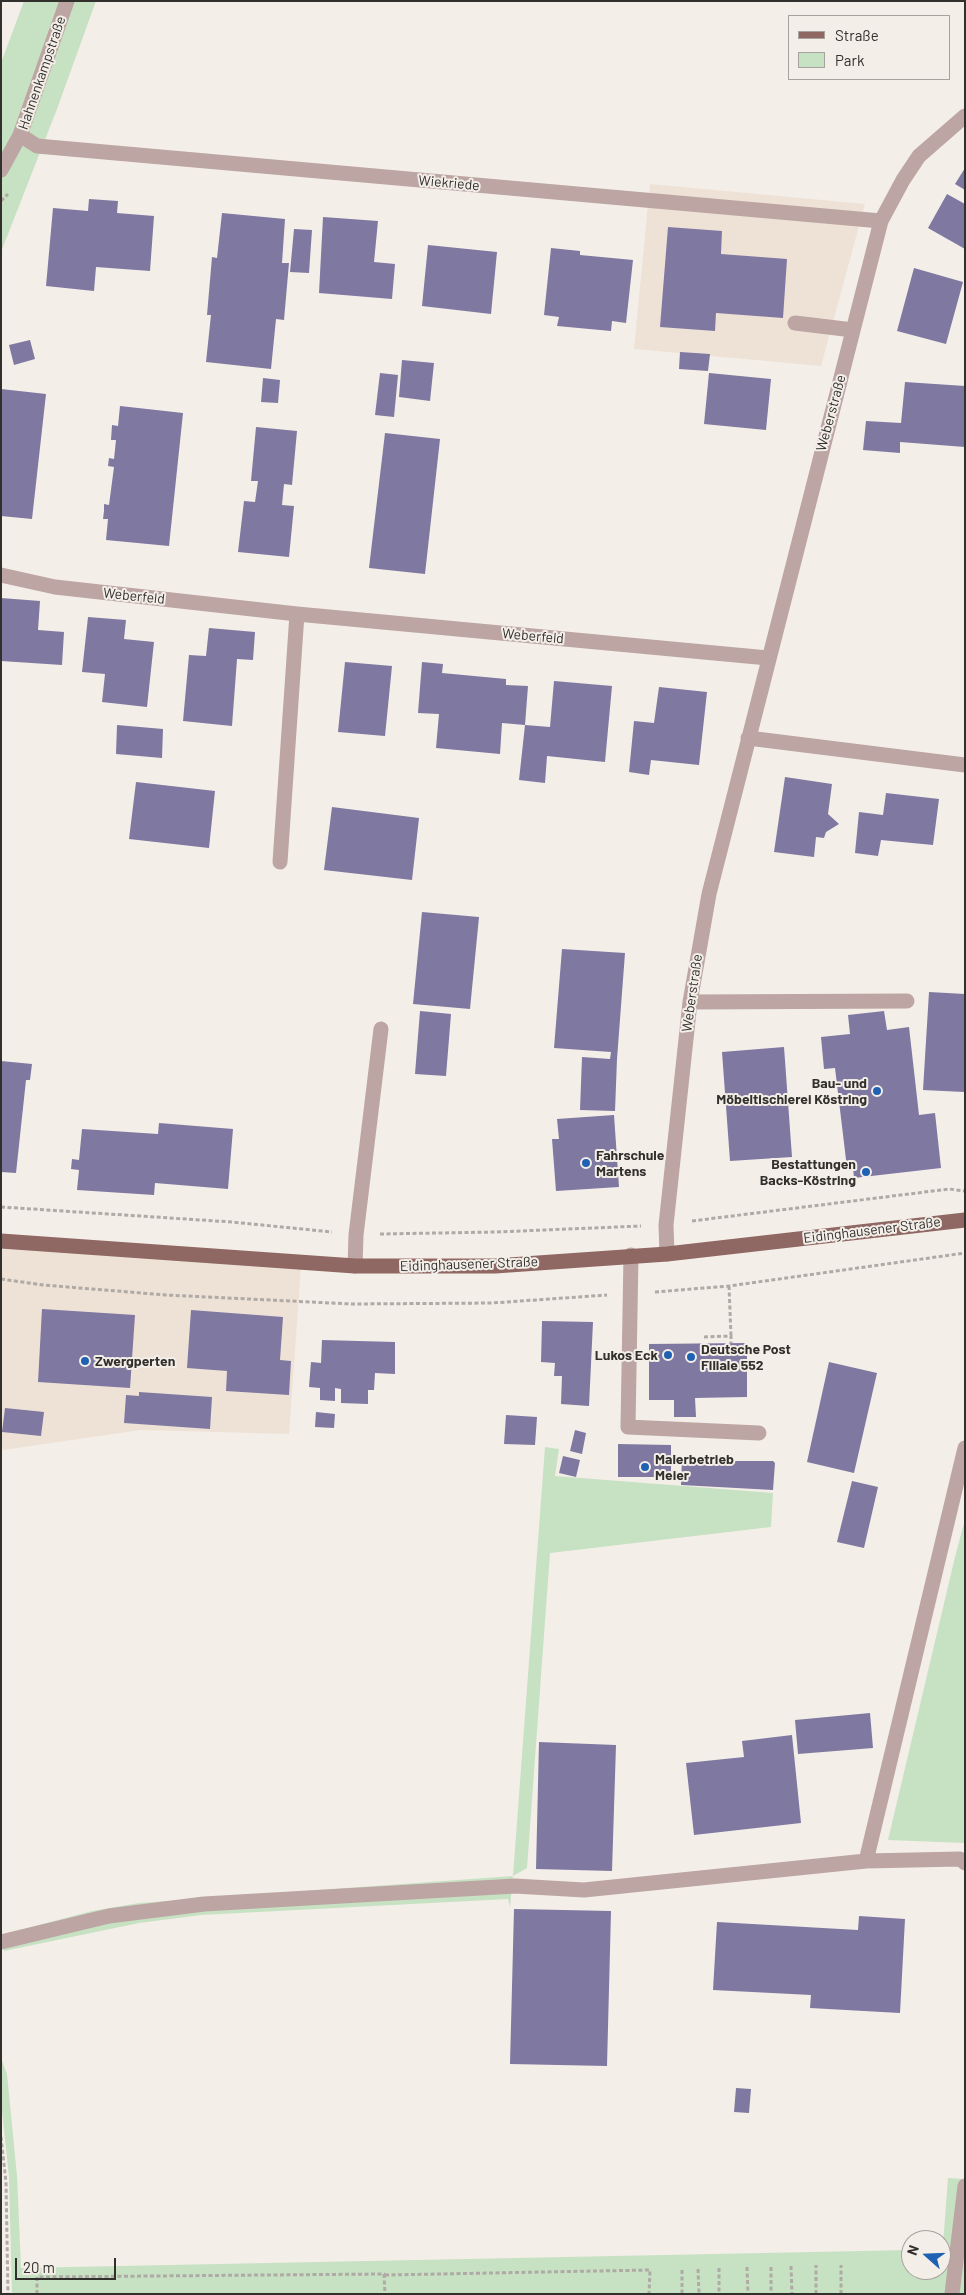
<!DOCTYPE html>
<html>
<head>
<meta charset="utf-8">
<style>
  body { margin:0 }
  #map { position:relative; width:966px; height:2295px; overflow:hidden; background:#f4eee8; font-family:Barlow,sans-serif }
  canvas { display:block }
  .frame { position:absolute; inset:0; border:2px solid #32302d; pointer-events:none }
  .legend { position:absolute; left:788px; top:15px; width:162px; height:65px; box-sizing:border-box; background:#f4eee8; border:1px solid #a6a29d; margin:0; padding:6px 9px; list-style:none; font-size:15px; color:#32302d }
  .legend li { display:flex; align-items:center; gap:10px; height:25px }
  .legend b { width:25px; border:1px solid #a6a29d }
  .north { position:absolute; left:901px; top:2230px; width:50px; height:50px; box-sizing:border-box; background:#f4eee8; border:1px solid #a6a29d; border-radius:50%; rotate:290deg; font-size:14px; font-weight:700; line-height:20px; text-align:center; color:#32302d }
  .north::after { content:''; display:block; margin:auto; width:18px; height:22px; background:#1f61b2; clip-path:polygon(50% 0,100% 100%,50% 72%,0 100%) }
  .scale { position:absolute; left:15px; top:2258px; width:101px; height:22px; box-sizing:border-box; border:2px solid #32302d; border-top:0; padding-left:6px; font-size:15px; line-height:18px; white-space:nowrap; color:#32302d; -webkit-text-stroke:4px #f4eee8; paint-order:stroke }
</style>
</head>
<body>
<div id="map">
<canvas width="966" height="2295"></canvas>
<div class="frame"></div>
<ul class="legend">
<li><b style="height:6px;background:#8f6763"></b>Straße</li>
<li><b style="height:14px;background:#c7e1c3"></b>Park</li>
</ul>
<div class="north">N</div>
<div class="scale">20 m</div>
</div>
<script>
const context = document.querySelector('canvas').getContext('2d');
context.lineJoin = 'round';
function fill(path, color) { context.fillStyle = color; context.fill(path, 'evenodd'); }
function strokePath(path, color, width, dash) { context.strokeStyle = color; context.lineWidth = width; context.lineCap = dash ? 'butt' : 'round'; context.setLineDash(dash || []); context.stroke(path); }
function label(font, color, halo, rows, align = 'center') {
  context.font = font + ' Barlow,sans-serif'; context.lineWidth = 4; context.setLineDash([]); context.textBaseline = 'middle'; context.strokeStyle = halo; context.fillStyle = color; for (const [text, x, y, turn = 0] of rows) {
    context.save(); context.translate(x, y); context.rotate((+turn || 0) * Math.PI / 180); context.textAlign = isNaN(turn) ? turn : align; if (halo) context.strokeText(text, 0, 0); context.fillText(text, 0, 0); context.restore();
  }
}
const built = new Path2D(`
  M 650,184 L 865,204 L 821,366 L 634,349 Z
  M 1,1247 L 301,1267 L 289,1434 L 141,1430 L 3,1450 L 1,1442 Z`);
const green = new Path2D(`
  M 24,1 L 96,1 L 57,109 L 1,252 L 1,63 Z
  M 545,1447 L 559,1449 L 555,1476 L 773,1493 L 771,1527 L 550,1553 L 527,1868 L 513,1876 L 510,1907 L 508,1899 L 201,1915 L 139,1923 L 4,1951 L 1,1935 L 92,1911 L 139,1903 L 513,1876 Z
  M 965,1519 L 965,1843 L 888,1840 L 955,1557 Z
  M 1,2058 L 7,2074 L 17,2176 L 21,2268 L 911,2250 L 911,2270 L 941,2270 L 948,2178 L 965,2179 L 965,2294 L 12,2294 L 9,2177 L 1,2101 Z`);
const building = new Path2D(`
  M 965,168 L 965,190 L 955,184 Z
  M 947,194 L 965,204 L 965,249 L 928,228 Z
  M 89,199 L 118,201 L 117,213 L 154,216 L 150,271 L 96,267 L 94,291 L 46,286 L 53,208 L 88,211 Z
  M 222,213 L 285,219 L 282,263 L 289,263 L 284,320 L 276,319 L 271,369 L 206,362 L 211,315 L 207,315 L 212,257 L 217,258 Z
  M 323,217 L 378,221 L 374,262 L 395,264 L 392,299 L 319,293 Z
  M 668,227 L 722,231 L 721,254 L 787,259 L 783,318 L 716,313 L 715,331 L 660,327 Z
  M 294,229 L 312,230 L 309,273 L 290,272 Z
  M 428,245 L 497,252 L 491,314 L 422,306 Z
  M 551,248 L 580,251 L 580,255 L 633,260 L 626,323 L 612,321 L 611,331 L 557,326 L 559,317 L 544,315 Z
  M 914,268 L 963,282 L 946,344 L 897,331 Z
  M 30,340 L 35,359 L 14,365 L 9,345 Z
  M 680,352 L 710,354 L 708,371 L 679,369 Z
  M 402,360 L 434,363 L 430,401 L 399,397 Z
  M 380,373 L 398,375 L 394,417 L 375,415 Z
  M 709,373 L 771,379 L 766,430 L 704,424 Z
  M 263,378 L 280,380 L 278,403 L 261,402 Z
  M 905,382 L 965,386 L 965,447 L 900,442 L 900,453 L 863,450 L 866,421 L 901,423 Z
  M 1,389 L 46,394 L 32,519 L 1,516 Z
  M 120,406 L 183,413 L 169,546 L 106,540 L 108,519 L 103,519 L 104,511 L 104,504 L 109,505 L 114,467 L 108,466 L 109,458 L 114,459 L 116,440 L 111,440 L 112,425 L 118,426 Z
  M 256,427 L 297,431 L 292,485 L 284,484 L 282,505 L 294,506 L 289,557 L 238,552 L 244,501 L 255,502 L 258,481 L 251,481 Z
  M 385,433 L 440,439 L 425,574 L 369,568 Z
  M 1,598 L 40,601 L 38,630 L 64,632 L 62,665 L 1,661 Z
  M 88,617 L 126,620 L 124,639 L 154,642 L 147,707 L 102,702 L 105,674 L 82,672 Z
  M 209,628 L 255,632 L 253,660 L 237,659 L 232,726 L 183,721 L 189,655 L 206,656 Z
  M 345,662 L 392,666 L 385,736 L 338,732 Z
  M 422,662 L 443,664 L 442,673 L 506,679 L 506,685 L 528,686 L 525,725 L 502,723 L 500,754 L 436,748 L 439,714 L 418,713 Z
  M 554,681 L 612,686 L 605,762 L 547,756 L 545,783 L 519,780 L 525,725 L 550,727 Z
  M 659,687 L 707,692 L 699,765 L 651,760 L 649,775 L 629,772 L 634,721 L 654,723 Z
  M 117,725 L 163,729 L 162,758 L 116,754 Z
  M 785,777 L 832,784 L 828,814 L 839,824 L 826,832 L 824,838 L 816,837 L 814,857 L 774,852 Z
  M 136,782 L 215,791 L 209,848 L 129,839 Z
  M 886,793 L 939,799 L 933,845 L 881,840 L 878,856 L 855,853 L 859,812 L 883,815 Z
  M 332,807 L 419,818 L 412,880 L 324,870 Z
  M 422,912 L 479,917 L 470,1009 L 413,1004 Z
  M 562,949 L 625,953 L 617,1059 L 615,1111 L 580,1110 L 582,1057 L 610,1059 L 611,1052 L 554,1048 Z
  M 929,992 L 965,994 L 964,1092 L 923,1090 Z
  M 420,1011 L 451,1014 L 446,1076 L 415,1074 Z
  M 884,1011 L 887,1030 L 909,1027 L 919,1115 L 935,1113 L 941,1168 L 854,1178 L 853,1168 L 847,1168 L 835,1068 L 824,1069 L 821,1037 L 850,1034 L 848,1015 Z
  M 784,1047 L 792,1157 L 730,1161 L 722,1052 Z
  M 1,1061 L 32,1064 L 30,1080 L 26,1080 L 16,1173 L 1,1172 Z
  M 614,1115 L 619,1187 L 556,1191 L 552,1139 L 559,1139 L 557,1119 Z
  M 159,1123 L 233,1129 L 228,1189 L 155,1183 L 154,1195 L 77,1190 L 79,1170 L 71,1169 L 72,1159 L 79,1160 L 82,1129 L 158,1134 Z
  M 42,1309 L 135,1315 L 130,1388 L 38,1382 Z
  M 191,1310 L 283,1317 L 280,1360 L 291,1361 L 289,1395 L 226,1391 L 227,1371 L 187,1368 Z
  M 542,1321 L 593,1322 L 589,1406 L 561,1404 L 562,1376 L 554,1376 L 555,1363 L 541,1362 Z
  M 322,1340 L 395,1342 L 395,1374 L 375,1373 L 374,1390 L 368,1390 L 368,1404 L 341,1403 L 341,1389 L 335,1388 L 335,1401 L 320,1400 L 320,1388 L 309,1387 L 311,1362 L 321,1363 Z
  M 747,1343 L 747,1397 L 695,1398 L 696,1417 L 674,1417 L 674,1400 L 649,1400 L 649,1344 Z
  M 829,1362 L 877,1373 L 854,1473 L 807,1462 Z
  M 139,1392 L 212,1397 L 210,1429 L 124,1423 L 126,1395 L 139,1396 Z
  M 5,1408 L 44,1412 L 41,1436 L 2,1432 Z
  M 316,1412 L 335,1414 L 334,1428 L 315,1427 Z
  M 506,1415 L 537,1417 L 535,1445 L 504,1444 Z
  M 575,1430 L 586,1433 L 582,1454 L 570,1451 Z
  M 618,1444 L 671,1445 L 671,1477 L 618,1477 Z
  M 563,1456 L 580,1460 L 576,1477 L 559,1473 Z
  M 682,1457 L 711,1457 L 711,1461 L 773,1461 L 775,1463 L 773,1490 L 681,1485 Z
  M 852,1481 L 878,1487 L 864,1548 L 837,1542 Z
  M 870,1713 L 873,1748 L 798,1754 L 795,1720 Z
  M 792,1735 L 801,1823 L 694,1835 L 686,1763 L 744,1757 L 742,1741 Z
  M 539,1742 L 616,1745 L 612,1871 L 536,1869 Z
  M 514,1909 L 611,1911 L 607,2066 L 510,2064 Z
  M 859,1916 L 905,1919 L 900,2013 L 810,2008 L 811,1995 L 713,1990 L 717,1922 L 858,1930 Z
  M 736,2088 L 751,2089 L 749,2113 L 734,2112 Z`);
const path = new Path2D(`
  M 1,201 L 8,194
  M 1,1207 L 232,1222 L 332,1232
  M 692,1221 L 949,1189 L 965,1191
  M 380,1234 L 496,1232 L 641,1226
  M 1,1279 L 43,1285 L 166,1295 L 352,1304 L 492,1303 L 607,1295
  M 729,1286 L 731,1336
  M 655,1292 L 729,1286 L 965,1253
  M 704,1337 L 731,1336 L 731,1343
  M 1,2137 L 6,2182 L 8,2294
  M 791,2266 L 792,2294
  M 747,2267 L 748,2294
  M 771,2267 L 771,2294
  M 719,2268 L 719,2294
  M 698,2269 L 699,2294
  M 682,2270 L 682,2294
  M 385,2275 L 650,2270 L 649,2294
  M 37,2294 L 37,2277 L 384,2274 L 385,2294
  M 816,2294 L 816,2265
  M 841,2294 L 841,2265`);
const minor = new Path2D(`
  M 20,135 L 37,146 L 881,221
  M 1,170 L 20,135 L 67,1
  M 795,323 L 853,330
  M 1,575 L 55,587 L 297,614 L 768,658
  M 748,738 L 965,765
  M 280,862 L 297,614
  M 690,1002 L 907,1001
  M 667,1254 L 666,1225 L 690,1002 L 709,894 L 881,221 L 903,180 L 919,156 L 965,116
  M 631,1255 L 628,1427 L 759,1433
  M 355,1266 L 356,1235 L 381,1029
  M 866,1861 L 965,1448
  M 1,1942 L 109,1916 L 204,1904 L 515,1886 L 584,1890 L 866,1861 L 960,1859 L 965,1863
  M 952,2294 L 965,2186`);
const major = new Path2D(`
  M 1,1241 L 355,1266 L 495,1266 L 667,1254 L 965,1220`);
const markers = [
  [877,1091,5,"#1f61b2"],
  [586,1163,5,"#1f61b2"],
  [866,1172,5,"#1f61b2"],
  [668,1355,5,"#1f61b2"],
  [691,1357,5,"#1f61b2"],
  [85,1361,5,"#1f61b2"],
  [645,1467,5,"#1f61b2"]
];
const streetNames = [
  ["Hahnenkampstraße",42,73,-71],
  ["Wiekriede",449,183,5],
  ["Weberstraße",831,413,-75],
  ["Weberfeld",134,596,6],
  ["Weberfeld",533,636,5],
  ["Weberstraße",692,993,-82],
  ["Eidinghausener Straße",872,1230,-7],
  ["Eidinghausener Straße",469,1264,-2]
];
const poiNames = [
  ["Bau- und",867,1083,"right"],
  ["Möbeltischlerei Köstring",867,1099,"right"],
  ["Fahrschule",596,1155],
  ["Martens",596,1171],
  ["Bestattungen",856,1164,"right"],
  ["Backs-Köstring",856,1180,"right"],
  ["Deutsche Post",701,1349],
  ["Filiale 552",701,1365],
  ["Lukos Eck",658,1355,"right"],
  ["Zwergperten",95,1361],
  ["Malerbetrieb",655,1459],
  ["Meier",655,1475]
];
fill(built, '#eee2d6');
fill(green, '#c7e1c3');
fill(building, '#7f78a1');
strokePath(path, '#afaaa5', 3, [4, 2.5]);
strokePath(minor, '#bca5a2', 15);
strokePath(major, '#8f6763', 15);
for (const [x, y, r, color] of markers) { const dot = new Path2D(); dot.arc(x, y, r, 0, 2 * Math.PI); context.fillStyle = color; context.fill(dot); strokePath(dot, '#f4eee8', 2); }
label('14px', '#32302d', '#f4eee8', streetNames);
label('bold 14px', '#32302d', '#f4eee8', poiNames, 'left');
</script>
</body>
</html>
